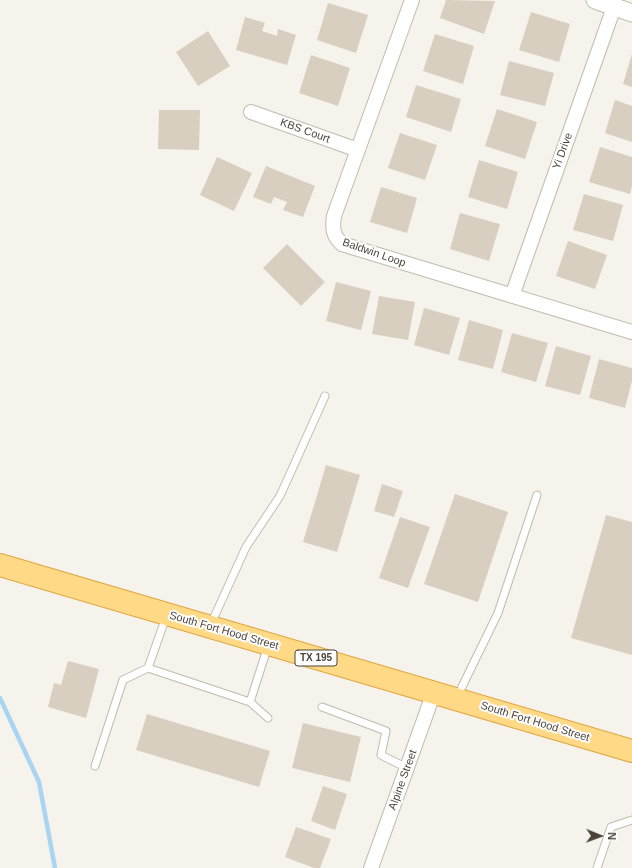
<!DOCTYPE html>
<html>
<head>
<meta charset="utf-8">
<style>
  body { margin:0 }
  #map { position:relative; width:632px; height:868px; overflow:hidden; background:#f6f3ec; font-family:Helvetica,sans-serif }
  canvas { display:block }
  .north { position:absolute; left:580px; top:816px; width:40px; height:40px; -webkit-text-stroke:3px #fff; paint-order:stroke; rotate:91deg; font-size:11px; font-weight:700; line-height:16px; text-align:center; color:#4b4439 }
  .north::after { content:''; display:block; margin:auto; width:14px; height:18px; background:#4b4439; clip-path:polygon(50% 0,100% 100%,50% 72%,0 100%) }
</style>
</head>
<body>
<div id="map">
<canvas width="632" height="868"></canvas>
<div class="north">N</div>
</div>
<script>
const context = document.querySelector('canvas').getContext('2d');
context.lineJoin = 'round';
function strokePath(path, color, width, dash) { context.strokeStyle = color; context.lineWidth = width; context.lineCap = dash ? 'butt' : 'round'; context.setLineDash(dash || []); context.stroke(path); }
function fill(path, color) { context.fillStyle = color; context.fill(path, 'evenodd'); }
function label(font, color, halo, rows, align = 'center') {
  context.font = font + ' Helvetica,sans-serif'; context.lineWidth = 4; context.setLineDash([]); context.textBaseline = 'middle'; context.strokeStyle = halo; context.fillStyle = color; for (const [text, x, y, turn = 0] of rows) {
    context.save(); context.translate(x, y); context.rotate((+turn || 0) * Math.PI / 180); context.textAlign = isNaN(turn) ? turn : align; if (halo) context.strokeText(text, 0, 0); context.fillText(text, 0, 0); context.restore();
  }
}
const stream = new Path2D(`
  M 0,698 L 39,782 L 55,868`);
const building = new Path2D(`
  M 446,0 L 495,1 L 484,34 L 440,18 Z
  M 328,3 L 368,15 L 356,53 L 317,40 Z
  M 531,12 L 570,24 L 559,62 L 519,50 Z
  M 245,17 L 265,23 L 262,31 L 277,36 L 278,29 L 296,35 L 287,65 L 236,50 Z
  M 208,31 L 230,66 L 198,86 L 176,52 Z
  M 435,34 L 474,46 L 463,84 L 423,71 Z
  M 632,54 L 632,87 L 623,84 Z
  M 311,55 L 350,68 L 338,106 L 299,93 Z
  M 509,61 L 554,73 L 545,106 L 500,95 Z
  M 416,85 L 461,99 L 451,132 L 406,117 Z
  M 615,100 L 632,106 L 632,142 L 605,133 Z
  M 497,109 L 537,122 L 525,159 L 485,146 Z
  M 159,110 L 200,110 L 199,150 L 158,149 Z
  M 400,133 L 437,145 L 425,180 L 388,168 Z
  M 600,147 L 632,157 L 632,186 L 630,194 L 589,182 Z
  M 217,157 L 252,173 L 234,211 L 200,195 Z
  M 479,160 L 518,172 L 507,209 L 468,197 Z
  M 266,166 L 315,186 L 303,217 L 283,210 L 287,202 L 274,197 L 271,204 L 253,197 Z
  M 381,187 L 417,198 L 407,233 L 370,222 Z
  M 584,194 L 623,205 L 613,241 L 573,230 Z
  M 460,213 L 500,224 L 489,261 L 450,249 Z
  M 568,241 L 607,255 L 595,289 L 556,276 Z
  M 287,244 L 325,282 L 301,306 L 263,268 Z
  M 336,282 L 371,291 L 361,330 L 326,321 Z
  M 379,296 L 415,302 L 408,340 L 372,334 Z
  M 424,308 L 460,318 L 449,355 L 414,345 Z
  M 469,320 L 503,330 L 493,369 L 458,360 Z
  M 512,333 L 548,343 L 536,382 L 501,372 Z
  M 556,346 L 591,356 L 580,395 L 545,386 Z
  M 599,359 L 632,368 L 632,381 L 625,408 L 589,398 Z
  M 326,465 L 360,475 L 337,552 L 303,542 Z
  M 382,484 L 403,491 L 394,517 L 374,511 Z
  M 455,494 L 508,512 L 478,602 L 424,584 Z
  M 606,515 L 632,522 L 632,655 L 571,638 Z
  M 400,517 L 430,527 L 408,588 L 379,578 Z
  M 68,661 L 99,669 L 86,718 L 48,707 L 54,683 L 61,685 Z
  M 147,714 L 270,751 L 259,787 L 136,750 Z
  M 303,723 L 361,737 L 350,782 L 292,768 Z
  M 323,786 L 347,794 L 335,830 L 311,821 Z
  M 296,827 L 331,839 L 320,868 L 314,868 L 285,857 Z`);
const service = new Path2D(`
  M 166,617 L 148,668 L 250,702 L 268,646
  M 211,624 L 246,547 L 280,496 L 325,396
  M 457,697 L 498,613 L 537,495
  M 250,702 L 268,718
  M 322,707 L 386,731 L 381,755 L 407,768
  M 95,766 L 123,680 L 148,668
  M 597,868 L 611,827 L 632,820`);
const minor = new Path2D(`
  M 412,0 L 334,216 C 332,228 333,236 342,244 L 632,332
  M 251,112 L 358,150
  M 512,296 L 614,7
  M 371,868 L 434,692`);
const tertiary = new Path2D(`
  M 595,0 L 632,13`);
const trunk = new Path2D(`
  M 0,565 L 632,751`);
const shields = [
  [316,658,42]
];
const shieldNames = [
  ["TX 195",316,658]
];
const streetNames = [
  ["KBS Court",305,131,20],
  ["Yi Drive",563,151,-70],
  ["Baldwin Loop",374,253,19],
  ["South Fort Hood Street",224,631,16],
  ["South Fort Hood Street",535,722,17],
  ["Alpine Street",403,780,-70]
];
strokePath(stream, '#a9d4f2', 4.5);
fill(building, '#d8cfc1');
strokePath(service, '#c2bbae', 9);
strokePath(minor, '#c2bbae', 16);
strokePath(tertiary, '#c2bbae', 19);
strokePath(trunk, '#e0a43c', 24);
strokePath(service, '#fff', 7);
strokePath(minor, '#fff', 14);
strokePath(tertiary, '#fff', 17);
strokePath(trunk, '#ffd985', 22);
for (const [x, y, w] of shields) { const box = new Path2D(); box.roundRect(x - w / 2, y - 8, w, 16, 3); context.fillStyle = '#fff'; context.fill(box); strokePath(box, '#4b4439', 1); }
label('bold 10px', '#4b4439', null, shieldNames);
label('11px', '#4b4439', '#fff', streetNames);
</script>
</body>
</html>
